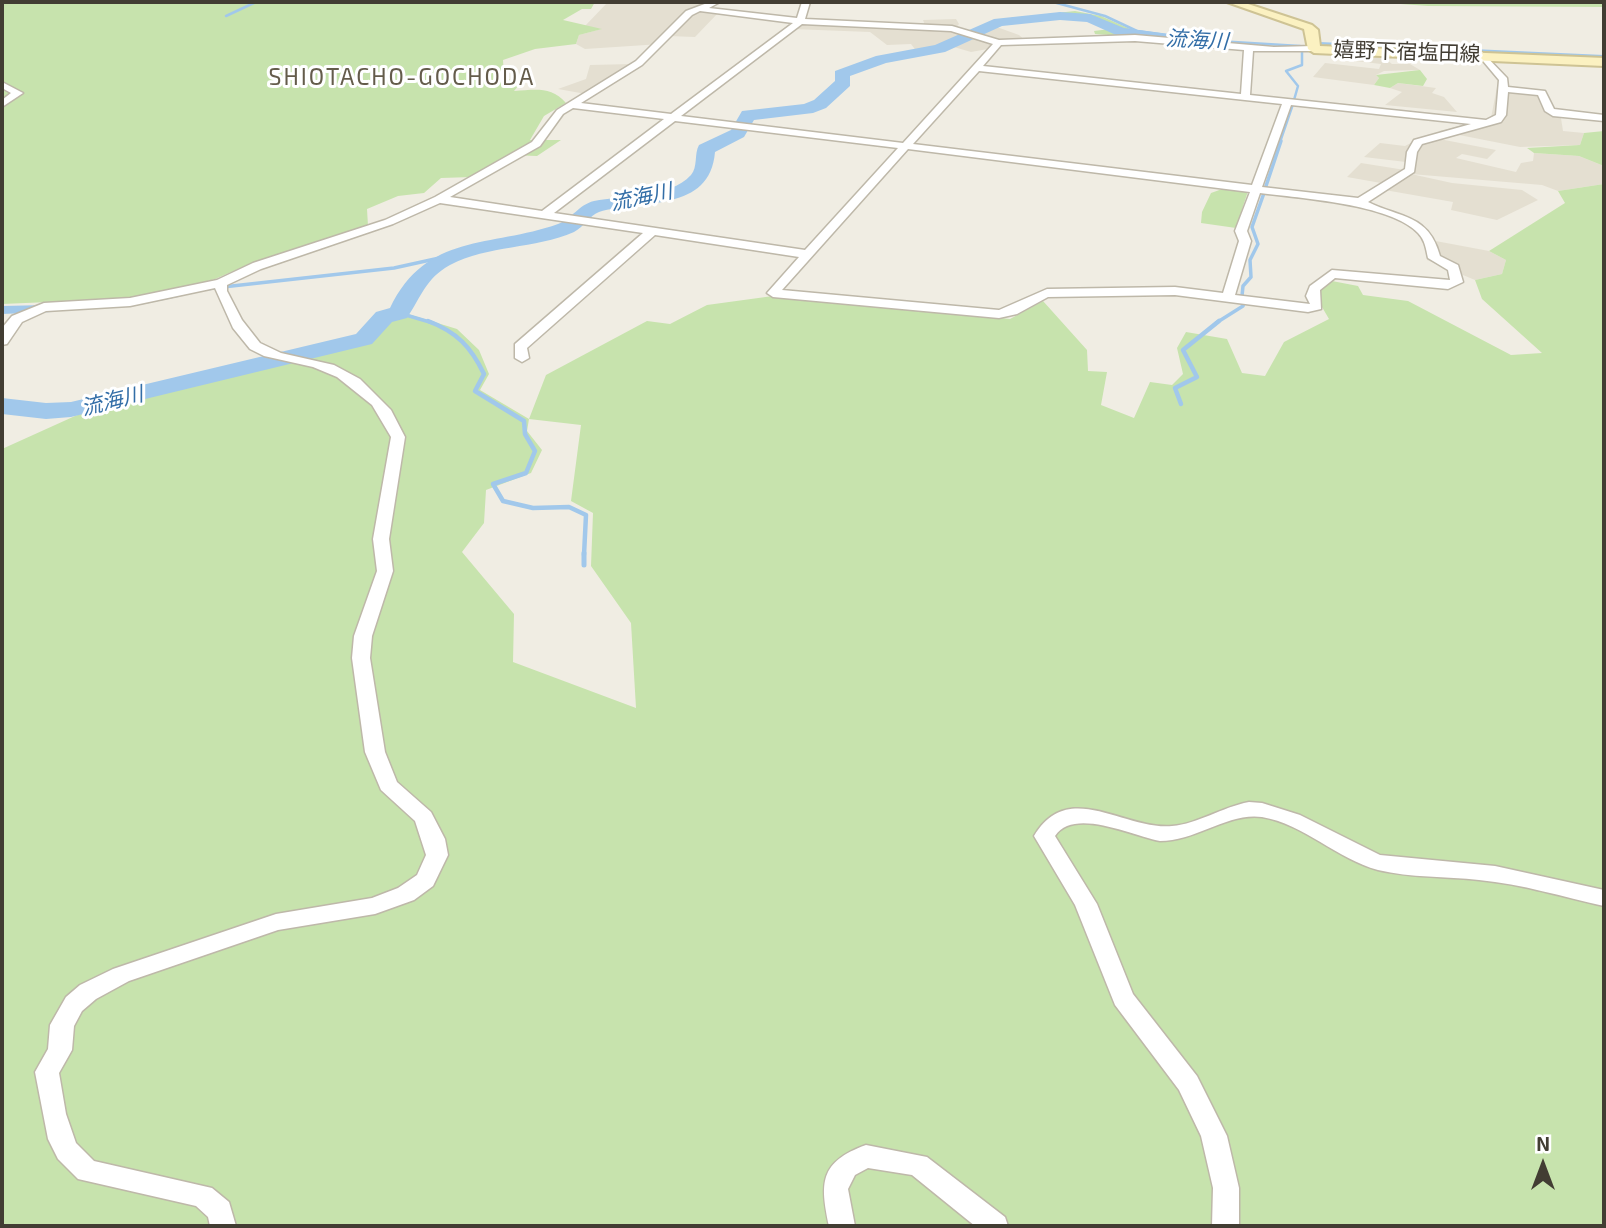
<!DOCTYPE html>
<html>
<head>
<meta charset="utf-8">
<style>
  body { margin:0 }
  #map { position:relative; width:1606px; height:1228px; overflow:hidden; background:#f0ede3; font-family:"Exo 2",sans-serif }
  canvas { display:block }
  .frame { position:absolute; inset:0; border:4px solid #423d33; pointer-events:none }
  .north { position:absolute; left:1508px; top:1130px; width:70px; height:70px; -webkit-text-stroke:5px #fff; paint-order:stroke; rotate:0deg; font-size:19px; font-weight:700; line-height:28px; text-align:center; color:#423d33 }
  .north::after { content:''; display:block; margin:auto; width:24px; height:32px; background:#423d33; clip-path:polygon(50% 0,100% 100%,50% 72%,0 100%) }
</style>
</head>
<body>
<div id="map">
<canvas width="1606" height="1228"></canvas>
<div class="frame"></div>
<div class="north">N</div>
</div>
<script>
const context = document.querySelector('canvas').getContext('2d');
context.lineJoin = 'round';
function fill(path, color) { context.fillStyle = color; context.fill(path, 'evenodd'); }
function strokePath(path, color, width, dash) { context.strokeStyle = color; context.lineWidth = width; context.lineCap = dash ? 'butt' : 'round'; context.setLineDash(dash || []); context.stroke(path); }
function label(font, color, halo, rows, align = 'center') {
  context.font = font + ' "Exo 2","Noto Sans JP",sans-serif'; context.lineWidth = 6; context.setLineDash([]); context.textBaseline = 'middle'; context.strokeStyle = halo; context.fillStyle = color; for (const [text, x, y, turn = 0] of rows) {
    context.save(); context.translate(x, y); context.rotate((+turn || 0) * Math.PI / 180); context.textAlign = isNaN(turn) ? turn : align; if (halo) context.strokeText(text, 0, 0); context.fillText(text, 0, 0); context.restore();
  }
}
const residential = new Path2D(`
  M 600,2 L 720,2 L 711,6 L 718,13 L 695,37 L 668,36 L 661,44 L 585,49 L 576,44 L 579,35 L 601,29 L 584,27 L 607,3 Z
  M 956,19 L 959,24 L 956,28 L 967,32 L 994,26 L 1019,35 L 1027,42 L 971,52 L 947,45 L 917,52 L 911,44 L 887,45 L 870,32 L 792,29 L 805,20 L 925,25 L 923,20 Z
  M 1339,50 L 1386,52 L 1392,58 L 1387,60 L 1392,64 L 1410,64 L 1420,70 L 1384,71 L 1376,75 L 1379,78 L 1374,85 L 1313,77 L 1325,63 L 1379,69 L 1381,64 L 1347,60 Z
  M 633,64 L 586,94 L 558,89 L 586,79 L 590,65 Z
  M 1398,83 L 1436,88 L 1432,93 L 1444,97 L 1457,112 L 1385,105 L 1402,92 L 1390,88 Z
  M 1497,87 L 1543,91 L 1561,118 L 1563,131 L 1584,133 L 1580,145 L 1520,147 L 1439,131 L 1491,118 Z
  M 1424,136 L 1496,150 L 1487,159 L 1462,154 L 1456,158 L 1516,172 L 1521,163 L 1533,161 L 1534,153 L 1579,156 L 1604,166 L 1604,184 L 1558,191 L 1542,185 L 1411,174 L 1452,183 L 1522,190 L 1538,200 L 1497,220 L 1451,210 L 1453,202 L 1379,189 L 1381,183 L 1347,177 L 1361,163 L 1405,170 L 1406,162 L 1364,157 L 1380,143 L 1405,146 Z
  M 1425,239 L 1489,251 L 1506,260 L 1502,274 L 1475,280 L 1446,268 L 1427,260 Z`);
const green = new Path2D(`
  M 2,2 L 595,2 L 591,9 L 582,9 L 563,20 L 602,29 L 579,35 L 576,44 L 535,49 L 503,60 L 504,77 L 520,84 L 514,91 C 535,90 551,86 566,103 L 544,116 L 530,140 L 561,140 L 537,156 L 510,155 L 472,177 L 441,178 L 424,193 L 398,196 L 367,209 L 368,226 L 252,263 L 215,279 L 144,298 L 2,304 Z
  M 1373,2 L 1604,2 L 1604,7 L 1428,6 Z
  M 1075,11 L 1101,16 L 1137,32 L 1200,41 L 1277,46 L 1275,47 L 1095,34 L 1094,31 L 1118,28 L 1094,17 L 1073,15 L 992,20 Z
  M 1420,70 L 1427,79 L 1423,86 L 1398,83 L 1390,88 L 1374,85 L 1379,78 L 1376,75 Z
  M 1604,131 L 1604,166 L 1579,156 L 1534,153 L 1527,148 L 1580,145 L 1584,133 Z
  M 1604,184 L 1604,1226 L 2,1226 L 2,449 L 75,416 L 123,399 L 367,342 L 388,318 L 408,314 L 457,329 L 479,350 L 489,374 L 480,390 L 529,419 L 546,375 L 647,321 L 670,324 L 707,305 L 773,296 L 835,299 L 1010,319 L 1043,301 L 1087,350 L 1088,371 L 1107,372 L 1101,405 L 1134,418 L 1150,382 L 1172,385 L 1183,374 L 1177,348 L 1186,332 L 1227,339 L 1242,373 L 1265,376 L 1284,342 L 1329,319 L 1315,295 L 1332,281 L 1358,286 L 1363,295 L 1408,301 L 1511,355 L 1542,353 L 1482,299 L 1475,280 L 1502,274 L 1506,260 L 1489,251 L 1565,203 L 1558,191 ZM 529,419 L 581,425 L 571,501 L 593,513 L 591,566 L 631,623 L 636,708 L 513,662 L 514,614 L 462,552 L 484,523 L 486,490 L 531,473 L 542,450 L 527,431 Z
  M 1225,188 L 1248,191 L 1236,228 L 1201,223 L 1202,212 L 1211,193 Z`);
const streamFar3 = new Path2D(`
  M 1053,2 L 1105,16 L 1137,31 L 1201,40 L 1300,46
  M 226,16 L 256,2
  M 1294,100 L 1298,86 L 1286,71 L 1302,65 L 1302,51
  M 1280,142 L 1293,104`);
const streamFar2 = new Path2D(`
  M 1265,189 L 1281,141
  M 205,289 L 394,268 L 444,257
  M 1242,296 L 1243,286 L 1251,277 L 1250,260 L 1258,244 L 1252,227 L 1264,193
  M 130,305 L 179,295
  M 399,313 L 433,323
  M 1216,323 L 1243,306 L 1244,302`);
const streamFar1 = new Path2D(`
  M 428,321 C 457,332 471,347 484,374 L 475,391 L 524,421 L 525,434 L 535,451 L 526,473 L 493,484 L 503,501 L 533,508 L 569,507 L 586,515 L 584,555
  M 1181,404 L 1175,388 L 1197,377 L 1183,350 L 1219,321`);
const stream = new Path2D(`
  M 584,565 L 584,553`);
const canal = new Path2D(`
  M 47,305 L 52,306 L 52,312 L 2,314 L 2,306 Z`);
const river = new Path2D(`
  M 1060,12 L 1090,14 L 1124,28 L 1177,35 L 1185,40 L 1177,45 L 1116,35 L 1087,22 L 1060,20 L 1002,26 L 945,52 L 886,63 L 850,76 L 850,86 L 826,108 L 813,113 L 754,120 L 744,137 L 715,152 C 710,213 642,199 599,212 C 589,216 584,227 574,232 C 535,249 488,245 450,265 C 426,278 421,297 407,318 L 392,322 L 372,344 L 71,417 L 46,419 L 2,414 L 2,398 L 46,403 L 71,402 L 356,334 L 376,312 L 390,308 C 427,232 490,248 558,224 C 572,219 578,205 594,201 C 622,195 669,199 691,175 C 698,167 694,154 699,145 L 731,130 L 742,111 L 804,104 L 814,100 L 835,81 L 835,71 L 876,56 L 935,45 L 994,19 Z
  M 1320,42 L 1604,55 L 1604,65 L 1314,50 L 1314,44 Z`);
const street = new Path2D(`
  M 710,2 L 720,2 L 709,8 L 797,18 L 802,2 L 810,2 L 805,19 L 952,26 L 999,40 L 1135,35 L 1274,47 L 1314,46 L 1317,51 L 1253,51 L 1250,95 L 1486,120 L 1496,115 L 1499,80 L 1478,55 L 1482,52 L 1507,78 L 1508,87 L 1545,91 L 1554,109 L 1604,115 L 1604,121 L 1553,116 L 1545,111 L 1538,95 L 1508,92 L 1506,115 L 1501,122 L 1422,144 L 1417,152 L 1414,172 L 1368,202 C 1400,218 1429,214 1440,256 L 1458,265 L 1463,282 L 1448,289 L 1335,278 L 1320,290 L 1321,309 L 1308,312 L 1175,295 L 1048,297 L 1017,314 L 999,318 L 773,297 L 767,293 L 799,257 L 655,235 L 527,348 L 529,358 L 522,362 L 515,358 L 515,344 L 643,233 L 440,203 L 393,224 L 261,269 L 227,285 L 227,291 L 242,320 L 260,343 L 281,353 L 334,365 L 360,379 L 391,410 L 405,437 L 389,539 L 393,571 L 372,636 L 370,658 L 385,752 L 397,782 L 431,812 L 445,839 L 448,855 L 433,886 L 414,900 L 375,914 L 278,930 L 129,981 L 96,999 L 82,1011 L 74,1026 L 72,1050 L 59,1073 L 66,1114 L 76,1143 L 94,1161 L 212,1188 L 229,1202 L 236,1226 L 210,1226 L 208,1217 L 196,1206 L 78,1179 L 58,1159 L 48,1139 L 35,1072 L 48,1049 L 50,1025 L 66,997 L 80,985 L 113,969 L 276,914 L 372,898 L 398,888 L 417,875 L 426,855 L 415,821 L 381,790 L 365,752 L 352,658 L 354,636 L 377,571 L 373,539 L 391,437 L 372,405 L 337,377 L 313,367 L 264,356 L 250,349 L 233,328 L 215,288 L 130,306 L 46,311 L 22,322 L 7,344 L 2,345 L 2,328 L 12,316 L 44,303 L 130,298 L 217,280 L 253,263 L 385,220 L 435,197 L 532,142 L 557,110 L 636,61 L 686,11 ZM 700,11 L 793,23 L 671,114 L 581,103 L 642,65 L 692,15 ZM 802,24 L 951,31 L 993,44 L 903,143 L 681,116 ZM 1135,41 L 1244,50 L 1241,94 L 983,66 L 1001,45 ZM 979,71 L 1245,100 L 1282,104 L 1252,185 L 913,144 ZM 1291,105 L 1471,124 L 1414,140 L 1407,152 L 1405,169 L 1358,198 L 1262,187 ZM 573,108 L 664,119 L 542,211 L 450,197 L 540,146 L 563,114 ZM 675,121 L 898,148 L 805,250 L 554,213 ZM 908,149 L 1250,192 L 1235,231 L 1239,241 L 1223,293 L 1175,287 L 1047,289 L 999,310 L 782,290 ZM 1260,193 C 1299,198 1391,204 1418,233 C 1425,240 1426,249 1428,258 L 1448,270 L 1450,280 L 1332,270 L 1310,286 L 1306,296 L 1310,304 L 1235,295 L 1251,241 L 1247,231 Z
  M 2,82 L 23,93 L 2,107 L 2,100 L 11,93 L 2,88 Z
  M 1249,802 L 1262,803 L 1300,815 L 1380,855 L 1495,866 L 1604,890 L 1604,906 C 1563,897 1522,884 1479,880 C 1446,876 1411,878 1378,870 C 1337,859 1304,824 1262,817 C 1229,812 1196,841 1160,841 C 1132,836 1074,807 1055,836 L 1097,904 L 1133,994 L 1197,1076 L 1227,1136 L 1239,1188 L 1239,1226 L 1212,1226 L 1213,1188 L 1201,1136 L 1179,1090 L 1115,1005 L 1075,905 L 1034,836 C 1068,778 1123,830 1172,826 C 1198,824 1222,807 1249,802 Z
  M 866,1145 L 927,1157 L 1005,1217 L 1008,1226 L 975,1226 L 912,1175 L 868,1168 L 855,1175 L 848,1189 L 855,1226 L 829,1226 C 820,1183 819,1162 866,1145 Z`);
const secondary = new Path2D(`
  M 1227,2 L 1242,2 L 1312,25 L 1318,30 L 1320,46 L 1604,58 L 1604,66 L 1314,53 L 1308,49 L 1304,29 Z`);
const farWaternames = [
  ["流海川",1197,40,3],
  ["流海川",641,197,-12],
  ["流海川",112,401,-14]
];
const farStreetnames = [
  ["嬉野下宿塩田線",1407,52,2]
];
const farQuarternames = [
  ["SHIOTACHO-GOCHODA",402,77]
];
fill(residential, '#e4dfd1');
fill(green, '#c7e3ad');
strokePath(streamFar3, '#a1c8eb', 2.5);
strokePath(streamFar2, '#a1c8eb', 3.5);
strokePath(streamFar1, '#a1c8eb', 4.5);
strokePath(stream, '#a1c8eb', 5);
fill(canal, '#a1c8eb');
fill(river, '#a1c8eb');
strokePath(street, '#beb8a9', 3);
strokePath(secondary, '#cec394', 4);
fill(street, '#fff');
fill(secondary, '#fbf1c1');
label('italic 21px', '#336ea7', '#fff', farWaternames);
label('21px', '#423d33', '#fff', farStreetnames);
context.letterSpacing = '2px';
label('23px', '#645c4b', '#fff', farQuarternames);
context.letterSpacing = '0px';
</script>
</body>
</html>
